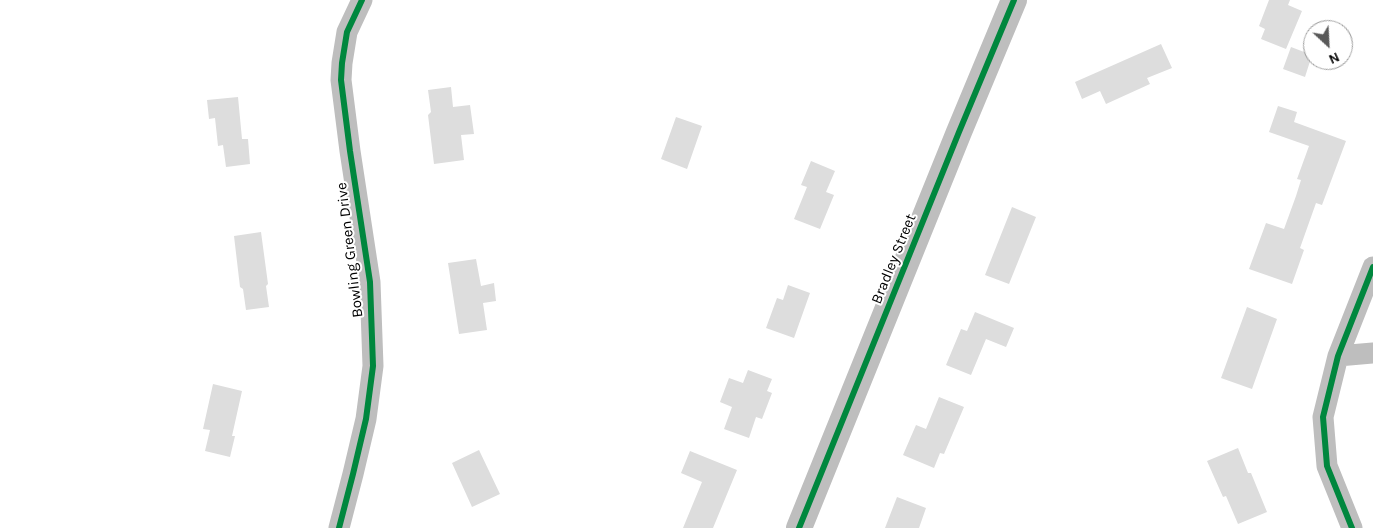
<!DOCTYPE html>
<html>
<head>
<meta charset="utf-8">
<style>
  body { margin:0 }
  #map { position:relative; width:1373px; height:528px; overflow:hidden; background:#fff; font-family:Karla,sans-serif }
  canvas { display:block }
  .north { position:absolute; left:1303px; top:20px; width:50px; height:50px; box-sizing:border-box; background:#fff; border:1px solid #999; border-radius:50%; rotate:155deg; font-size:14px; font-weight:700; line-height:20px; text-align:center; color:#000 }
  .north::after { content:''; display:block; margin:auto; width:18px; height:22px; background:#595959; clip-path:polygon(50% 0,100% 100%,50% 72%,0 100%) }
</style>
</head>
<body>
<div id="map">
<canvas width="1373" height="528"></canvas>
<div class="north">N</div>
</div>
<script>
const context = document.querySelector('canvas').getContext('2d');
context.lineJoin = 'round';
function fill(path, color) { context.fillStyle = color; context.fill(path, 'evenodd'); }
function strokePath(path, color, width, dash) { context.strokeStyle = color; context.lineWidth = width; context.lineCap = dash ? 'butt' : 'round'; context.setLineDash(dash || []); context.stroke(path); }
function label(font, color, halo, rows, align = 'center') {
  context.font = font + ' Karla,sans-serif'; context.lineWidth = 4; context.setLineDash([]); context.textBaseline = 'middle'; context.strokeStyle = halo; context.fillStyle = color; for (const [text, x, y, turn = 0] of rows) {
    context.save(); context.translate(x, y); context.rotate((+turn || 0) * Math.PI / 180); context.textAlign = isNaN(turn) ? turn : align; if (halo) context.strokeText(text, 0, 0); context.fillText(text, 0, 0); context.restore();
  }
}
const building = new Path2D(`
  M 1269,0 L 1290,0 L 1288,5 L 1302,11 L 1286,49 L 1261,39 L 1265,29 L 1259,26 Z
  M 1161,44 L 1172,68 L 1147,78 L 1150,84 L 1106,104 L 1100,91 L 1082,99 L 1075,82 Z
  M 1291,47 L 1312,55 L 1305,77 L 1283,69 Z
  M 451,87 L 453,107 L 470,105 L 474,134 L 461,135 L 464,160 L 434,164 L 428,115 L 431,112 L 428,90 Z
  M 238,97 L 242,139 L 248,139 L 250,164 L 226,167 L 223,145 L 218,146 L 215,118 L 209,119 L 207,100 Z
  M 1278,106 L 1297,112 L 1294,122 L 1346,141 L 1322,205 L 1316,203 L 1300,248 L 1304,250 L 1292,284 L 1249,269 L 1266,223 L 1284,229 L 1296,196 L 1301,180 L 1297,179 L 1309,146 L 1269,132 Z
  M 676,117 L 702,126 L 687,169 L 661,159 Z
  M 811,161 L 835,171 L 826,192 L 834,195 L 820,229 L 794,219 L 807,187 L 801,185 Z
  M 1012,207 L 1036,217 L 1009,284 L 985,275 Z
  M 261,232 L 268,284 L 266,286 L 269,307 L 246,310 L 243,289 L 240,287 L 234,236 Z
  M 476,259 L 481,286 L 494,283 L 496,301 L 483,303 L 487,330 L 459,334 L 448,263 Z
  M 788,285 L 810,293 L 794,338 L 766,328 L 777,298 L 783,300 Z
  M 1247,307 L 1277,319 L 1252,389 L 1221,378 Z
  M 975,312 L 1014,328 L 1006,347 L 986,339 L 971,375 L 946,365 L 961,329 L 967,331 Z
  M 748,370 L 772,379 L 767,391 L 772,393 L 762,419 L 756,417 L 749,438 L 724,429 L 732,407 L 720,402 L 729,378 L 743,383 Z
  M 213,384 L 242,391 L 232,436 L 235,436 L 230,457 L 205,451 L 210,430 L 203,429 Z
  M 939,397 L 964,407 L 944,454 L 940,453 L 934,468 L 903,455 L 916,425 L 926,429 Z
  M 1238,448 L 1248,473 L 1251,473 L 1267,512 L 1238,524 L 1226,496 L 1223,497 L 1207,461 Z
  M 479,450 L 500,494 L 472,507 L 452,463 Z
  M 690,451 L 737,470 L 713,528 L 683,528 L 702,482 L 681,473 Z
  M 897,497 L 926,508 L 919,528 L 885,528 Z`);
const minor = new Path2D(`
  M 1338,356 L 1373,353
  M 339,528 L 353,474 L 366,419 L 373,366 L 370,282 L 350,151 L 341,80 L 342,63 L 347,32 L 362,0
  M 1352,528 L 1327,466 L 1323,417 L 1338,356 L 1373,267`);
const tertiary = new Path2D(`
  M 799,528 L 959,132 L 1014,0`);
const cycleway = new Path2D(`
  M 339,528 L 353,474 L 366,419 L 373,366 L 370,282 L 350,151 L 341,80 L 342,63 L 347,32 L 362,0
  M 799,528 L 959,132 L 1014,0
  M 1352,528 L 1327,466 L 1323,417 L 1338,356 L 1373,267`);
const streetNames = [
  ["Bowling Green Drive",350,250,-97],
  ["Bradley Street",894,259,-68]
];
fill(building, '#ddd');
strokePath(minor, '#bebebe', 21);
strokePath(tertiary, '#bebebe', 26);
strokePath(cycleway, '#00873e', 6);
label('15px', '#000', '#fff', streetNames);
</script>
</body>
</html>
